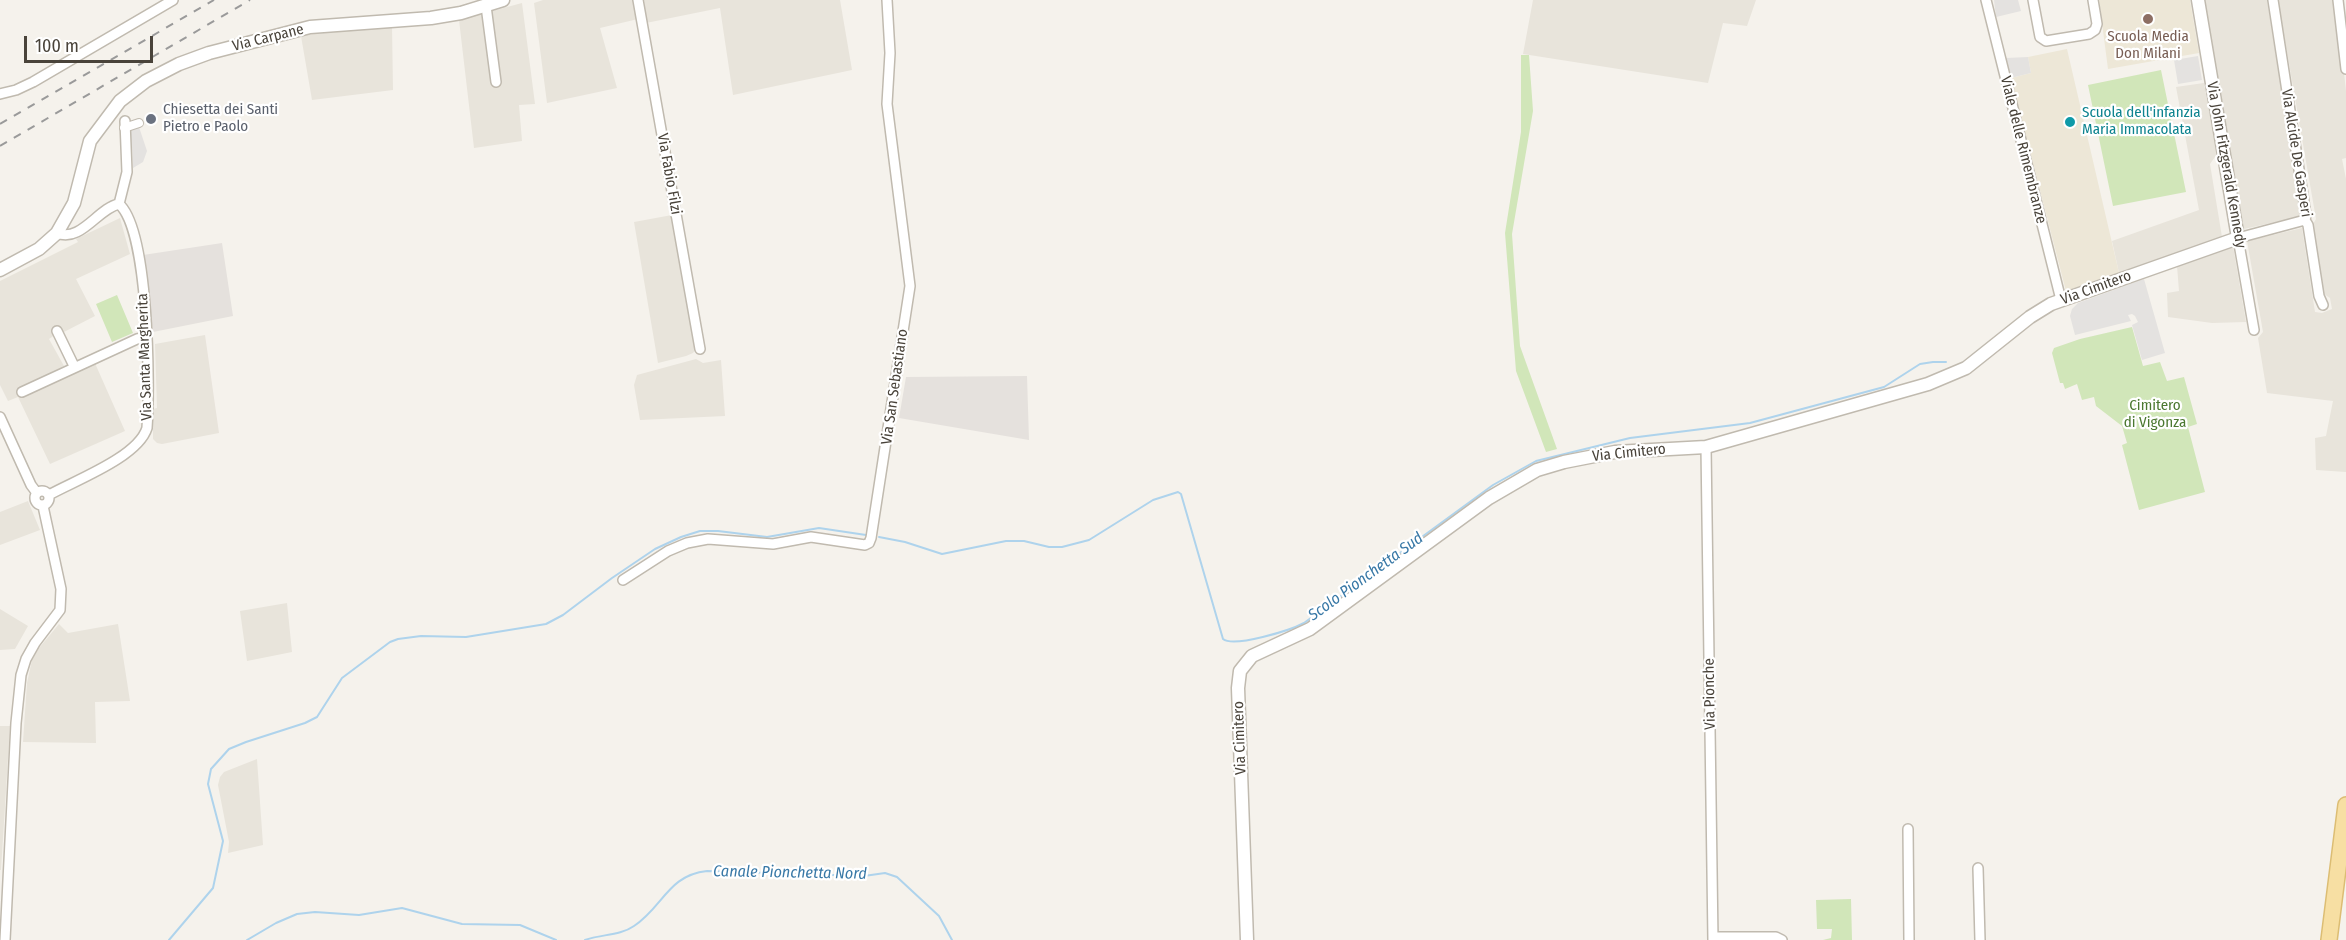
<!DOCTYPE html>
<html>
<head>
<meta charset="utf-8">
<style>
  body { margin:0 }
  #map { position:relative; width:2346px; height:940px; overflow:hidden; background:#f5f2ec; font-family:"Fira Sans Condensed",sans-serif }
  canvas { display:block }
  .scale { position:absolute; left:24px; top:36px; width:129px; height:27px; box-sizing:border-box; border:3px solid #49433a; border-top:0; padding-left:8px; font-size:18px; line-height:21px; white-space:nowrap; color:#49433a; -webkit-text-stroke:4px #fff; paint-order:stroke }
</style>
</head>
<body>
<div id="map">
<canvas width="2346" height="940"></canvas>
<div class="scale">100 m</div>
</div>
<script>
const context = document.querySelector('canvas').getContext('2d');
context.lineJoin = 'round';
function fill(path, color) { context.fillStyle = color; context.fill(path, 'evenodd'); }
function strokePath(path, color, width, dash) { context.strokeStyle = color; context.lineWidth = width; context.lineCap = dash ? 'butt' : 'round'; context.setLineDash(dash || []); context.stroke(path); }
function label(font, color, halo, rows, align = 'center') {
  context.font = font + ' "Fira Sans Condensed",sans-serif'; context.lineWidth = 4.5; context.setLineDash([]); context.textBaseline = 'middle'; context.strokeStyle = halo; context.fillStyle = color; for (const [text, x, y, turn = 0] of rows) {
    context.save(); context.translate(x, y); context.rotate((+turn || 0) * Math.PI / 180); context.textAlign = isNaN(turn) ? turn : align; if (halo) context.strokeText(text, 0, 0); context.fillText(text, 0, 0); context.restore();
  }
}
const residential = new Path2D(`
  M 543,0 L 635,0 L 638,19 L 600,28 L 617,88 L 547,103 L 534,3 Z
  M 644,0 L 840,0 L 852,70 L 733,95 L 720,8 L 646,23 Z
  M 1533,0 L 1756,0 L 1747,26 L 1723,23 L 1708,83 L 1523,54 Z
  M 2205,0 L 2267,0 L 2301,213 L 2298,217 L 2244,229 Z
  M 2278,0 L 2336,0 L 2346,91 L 2346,158 L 2342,159 L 2346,179 L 2346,472 L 2316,470 L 2315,438 L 2326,436 L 2333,401 L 2267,393 L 2258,338 L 2263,332 L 2247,241 L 2302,228 L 2315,312 L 2322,313 L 2332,309 L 2330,298 L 2324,294 L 2313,224 L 2316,219 Z
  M 522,3 L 535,104 L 519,105 L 522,141 L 474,148 L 459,20 Z
  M 392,26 L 393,90 L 312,100 L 301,36 L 338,30 Z
  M 2204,83 L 2217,154 L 2210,164 L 2222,237 L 2119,273 L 2112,241 L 2199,210 L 2176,87 Z
  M 672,215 L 696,349 L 693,353 L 686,356 L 658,363 L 634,222 Z
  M 120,218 L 130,254 L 76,279 L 95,316 L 62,333 L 58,327 L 53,330 L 55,335 L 49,339 L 64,366 L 19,390 L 94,361 L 125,431 L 50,464 L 18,397 L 8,401 L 0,385 L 0,281 L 78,242 L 76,239 Z
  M 2233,246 L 2246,322 L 2212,323 L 2168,317 L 2167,293 L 2179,291 L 2177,266 Z
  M 205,335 L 219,433 L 162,444 L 157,443 L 153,439 L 153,409 L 157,408 L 155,344 Z
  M 696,359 L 703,363 L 721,360 L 725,416 L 640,420 L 634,385 L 637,375 Z
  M 28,501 L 40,530 L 0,545 L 0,512 Z
  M 287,603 L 292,652 L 247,661 L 240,611 Z
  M 0,609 L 28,626 L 15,649 L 0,650 Z
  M 59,624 L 68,633 L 118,624 L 130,701 L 95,702 L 96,743 L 23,742 L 27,683 L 32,660 L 39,648 Z
  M 0,726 L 10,726 L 1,870 L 0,870 Z
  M 257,759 L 263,845 L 228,853 L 229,842 L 218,785 L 220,777 L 224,772 Z`);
const industrial = new Path2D(`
  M 222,243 L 233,316 L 153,332 L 143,255 Z
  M 1027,376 L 1029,440 L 899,418 L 906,377 Z`);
const education = new Path2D(`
  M 2099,0 L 2190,0 L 2199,53 L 2108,69 Z
  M 2067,49 L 2119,273 L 2066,291 L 2011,78 L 2031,73 L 2028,57 Z`);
const green = new Path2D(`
  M 1521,55 L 1529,55 L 1533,111 L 1512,234 L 1520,346 L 1557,449 L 1546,452 L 1516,371 L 1505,233 L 1521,132 Z
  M 2161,70 L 2186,192 L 2113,206 L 2088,85 Z
  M 117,295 L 133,333 L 112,342 L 96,304 Z
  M 2132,327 L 2143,366 L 2160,362 L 2167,381 L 2184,377 L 2197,424 L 2188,427 L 2205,492 L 2139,510 L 2122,445 L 2127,443 L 2122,426 L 2096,406 L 2094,397 L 2082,400 L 2077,384 L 2065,389 L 2063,383 L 2060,383 L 2052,353 L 2054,348 L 2080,339 Z
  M 1851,899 L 1852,940 L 1823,940 L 1831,938 L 1832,929 L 1817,929 L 1816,900 Z`);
const parking = new Path2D(`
  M 1994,0 L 2018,0 L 2021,11 L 1996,17 Z
  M 2198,56 L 2202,80 L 2178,84 L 2174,60 Z
  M 2028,57 L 2031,73 L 2011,78 L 2006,58 Z
  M 139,127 L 147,151 L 143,162 L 133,168 L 132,147 L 127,128 Z
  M 2144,279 L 2165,353 L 2142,360 L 2132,325 L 2138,322 L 2135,316 L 2132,314 L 2128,315 L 2131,321 L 2075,335 L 2070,316 L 2072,309 L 2078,303 Z`);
const stream = new Path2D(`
  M 879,537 L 905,542 L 942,554 L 1006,541 L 1024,541 L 1049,547 L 1062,547 L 1089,540 L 1153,500 L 1178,492 L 1181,494 L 1223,639 C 1234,648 1291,630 1304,623 L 1493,485 L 1536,461 L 1630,438 L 1750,423 L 1884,387 L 1920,364 L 1933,362 L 1946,362
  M 169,940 L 213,888 L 223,841 L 208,784 L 211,769 L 229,749 L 246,742 L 305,723 L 317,717 L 342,678 L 390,642 L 398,639 L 421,636 L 466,637 L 546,624 L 563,615 L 612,578 L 655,549 L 681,537 L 700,531 L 718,531 L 767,537 L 819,528 L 866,535
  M 247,940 L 276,923 L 297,914 L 315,912 L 359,915 L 402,908 L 462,924 L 520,925 L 556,940
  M 585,940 C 601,934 620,936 634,926 C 663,907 668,875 707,871 L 864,876 L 885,873 L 897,877 L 939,916 L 952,940`);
const pedestrian = new Path2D(`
  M 124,128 L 139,123`);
const minor = new Path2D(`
  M 638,0 L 700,349
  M 1986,0 L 2061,300
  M 2033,0 L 2040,37 L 2046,41 L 2089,34 L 2095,30 L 2097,24 L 2093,0
  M 2273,0 L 2306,215 L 2305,220 L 2308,225 L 2319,296 L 2323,305
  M 2338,0 L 2346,69
  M 486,6 L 496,82
  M 0,94 L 16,90 L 33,82 L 173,0
  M 119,204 L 127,172 L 125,121
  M 57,233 C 81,243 98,208 119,204
  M 2254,330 L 2238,238 L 2305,220
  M 57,331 L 74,366
  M 22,392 L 137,339 L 147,337
  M 0,417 L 31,485 L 37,493
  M 1706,447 L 1713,940
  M35 498a7 7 0 1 1 14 0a7 7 0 1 1-14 0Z
  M 49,495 C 76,480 138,457 147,428 C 150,386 149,230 119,204
  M 623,580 L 668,551 L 687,543 L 708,539 L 773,544 L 811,537 L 865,545 L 869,543 L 871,538 L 910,286 L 887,104 L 890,53 L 887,0
  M 1908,829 L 1909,940
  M 1978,868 L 1980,940
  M 1713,937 L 1776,937 L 1782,940
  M 5,940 L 16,723 L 21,675 L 26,659 L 35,643 L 60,610 L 61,589 L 43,506`);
const tertiary = new Path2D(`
  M 0,270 L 39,249 L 57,233 L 74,203 L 90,141 L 120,101 L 146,81 L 179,64 L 209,53 L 310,27 L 431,18 L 461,13 L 503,0
  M 1247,940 L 1238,688 L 1240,671 L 1252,656 L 1310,629 L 1489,498 L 1537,470 L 1564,462 L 1615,452 L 1706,447 L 1928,384 L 1966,368 L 2030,317 L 2051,304 L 2238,238 L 2198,0`);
const primary = new Path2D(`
  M 2329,940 L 2346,805`);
const rail = new Path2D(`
  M 0,124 L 214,0
  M 0,146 L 250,0`);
const markers = [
  [2148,19,6,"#8d6e63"],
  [151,119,6,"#6b7280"],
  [2070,122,6,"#0f9aa8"]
];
const educationNames = [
  ["Scuola Media",2148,37],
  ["Don Milani",2148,54]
];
const streetNames = [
  ["Via Carpane",268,38,-14],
  ["Viale delle Rimembranze",2023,150,76],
  ["Via Alcide De Gasperi",2296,153,81],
  ["Via John Fitzgerald Kennedy",2226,165,80],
  ["Via Fabio Filzi",669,174,80],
  ["Via Cimitero",2096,288,-20],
  ["Via Santa Margherita",145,357,-92],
  ["Via San Sebastiano",895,387,-82],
  ["Via Cimitero",1629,453,-6],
  ["Via Pionche",1710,694,-91],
  ["Via Cimitero",1240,738,-92]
];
const worshipNames = [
  ["Chiesetta dei Santi",163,110],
  ["Pietro e Paolo",163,127]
];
const cultureNames = [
  ["Scuola dell'infanzia",2082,113],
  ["Maria Immacolata",2082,130]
];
const parkNames = [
  ["Cimitero",2155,406],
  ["di Vigonza",2155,423]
];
const waterNames = [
  ["Scolo Pionchetta Sud",1366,577,-36],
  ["Canale Pionchetta Nord",790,873,1]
];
fill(residential, '#e8e4db');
fill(industrial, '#e5e1dd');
fill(education, '#ede7d7');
fill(green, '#d1e6b9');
fill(parking, '#e4e2e0');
strokePath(stream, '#aed3ec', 2);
strokePath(pedestrian, '#c0baaf', 10);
strokePath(minor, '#c0baaf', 12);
strokePath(tertiary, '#c0baaf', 15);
strokePath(primary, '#dcbd73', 18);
strokePath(pedestrian, '#fff', 8);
strokePath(minor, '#fff', 9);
strokePath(tertiary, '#fff', 12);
strokePath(primary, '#f7dfa3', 15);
strokePath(rail, '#9a9a9a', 2, [8, 8]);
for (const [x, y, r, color] of markers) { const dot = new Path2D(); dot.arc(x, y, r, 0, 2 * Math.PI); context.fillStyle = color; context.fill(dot); strokePath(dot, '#fff', 2); }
label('15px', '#785e54', '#fff', educationNames);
label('15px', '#49433a', '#fff', streetNames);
label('15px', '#5b616d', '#fff', worshipNames, 'left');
label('15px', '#0d838f', '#fff', cultureNames, 'left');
label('15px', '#4b7830', '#fff', parkNames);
label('italic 16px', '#3878a6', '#fff', waterNames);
</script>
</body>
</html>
